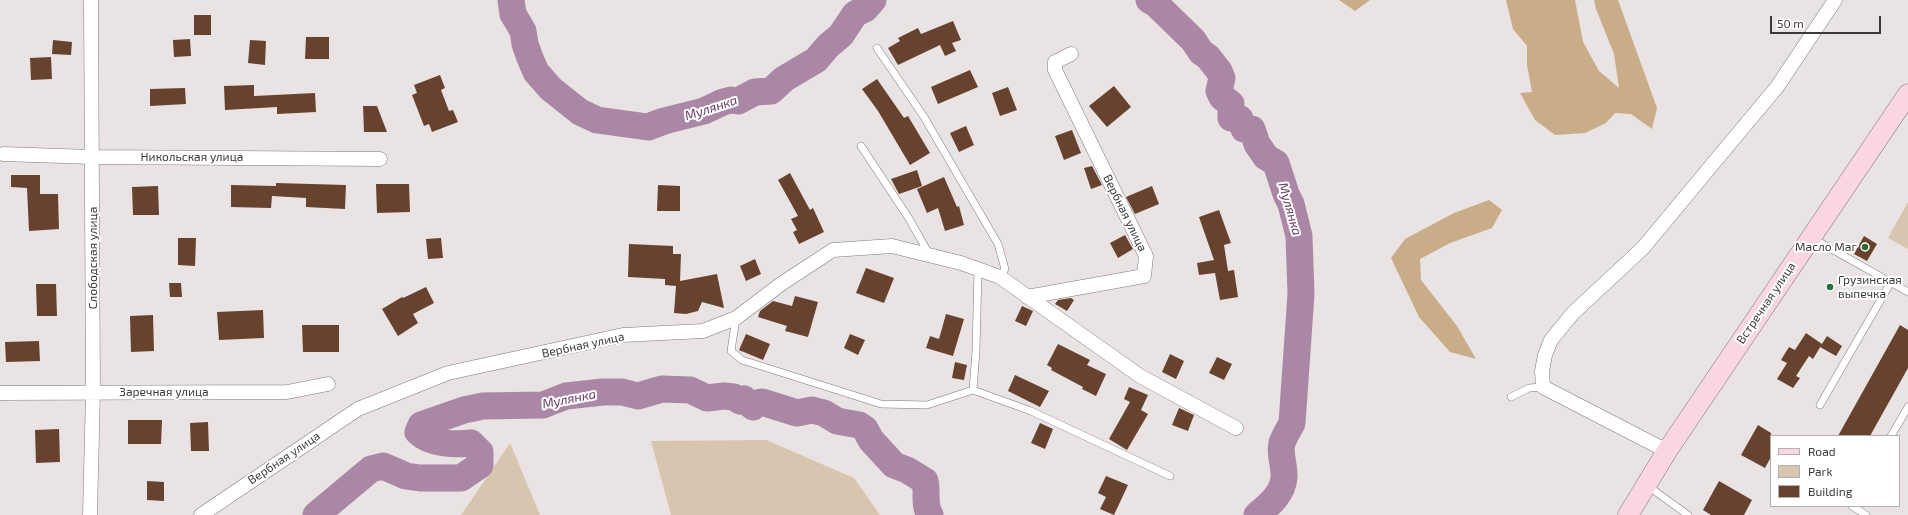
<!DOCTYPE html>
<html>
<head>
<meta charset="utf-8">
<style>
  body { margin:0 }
  #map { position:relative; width:1908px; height:515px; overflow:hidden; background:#e9e3e3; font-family:"Exo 2",sans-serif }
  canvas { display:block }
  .legend { position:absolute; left:1770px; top:435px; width:130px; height:72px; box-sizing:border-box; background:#fff; border:1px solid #b1b0b0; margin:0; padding:5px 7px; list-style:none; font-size:12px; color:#3c3a39 }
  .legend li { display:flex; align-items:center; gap:8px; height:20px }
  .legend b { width:20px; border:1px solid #b1b0b0 }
  .scale { position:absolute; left:1770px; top:16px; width:111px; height:18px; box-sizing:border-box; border:2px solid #3c3a39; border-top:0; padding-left:5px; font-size:12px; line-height:14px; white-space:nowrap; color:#3c3a39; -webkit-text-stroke:3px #fff; paint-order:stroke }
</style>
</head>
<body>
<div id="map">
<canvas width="1908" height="515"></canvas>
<ul class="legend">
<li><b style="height:5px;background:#fad5e4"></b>Road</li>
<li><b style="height:11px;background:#d8c5af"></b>Park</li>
<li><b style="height:11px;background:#67422f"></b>Building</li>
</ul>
<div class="scale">50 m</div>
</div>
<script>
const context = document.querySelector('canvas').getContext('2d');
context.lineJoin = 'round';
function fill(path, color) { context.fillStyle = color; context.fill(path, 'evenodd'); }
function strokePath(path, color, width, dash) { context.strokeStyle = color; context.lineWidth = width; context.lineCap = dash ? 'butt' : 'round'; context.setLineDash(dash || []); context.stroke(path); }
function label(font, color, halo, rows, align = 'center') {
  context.font = font + ' "Exo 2",sans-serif'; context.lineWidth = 4; context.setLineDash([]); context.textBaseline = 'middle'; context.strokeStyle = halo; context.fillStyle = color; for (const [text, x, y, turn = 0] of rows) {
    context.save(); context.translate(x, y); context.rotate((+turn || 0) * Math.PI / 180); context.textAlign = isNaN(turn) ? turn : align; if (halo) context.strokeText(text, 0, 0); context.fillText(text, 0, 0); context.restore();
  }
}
const green = new Path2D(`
  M 1908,202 L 1908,249 L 1888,238 Z
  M 766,440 L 854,478 L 880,515 L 671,515 L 651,441 Z
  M 510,443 L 540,515 L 461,515 Z`);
const forest = new Path2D(`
  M 1339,0 L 1370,0 L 1355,11 Z
  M 1506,0 L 1575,0 L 1583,42 L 1599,71 L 1619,88 L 1614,54 L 1596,9 L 1594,0 L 1618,0 L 1657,108 L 1652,129 L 1631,114 L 1615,113 L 1606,123 L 1585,133 L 1555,135 L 1535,120 L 1520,93 L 1532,92 L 1527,65 L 1527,46 L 1513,29 Z
  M 1489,200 L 1502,210 L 1492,228 L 1450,243 L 1420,259 L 1421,280 L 1457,326 L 1476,359 L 1450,352 L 1419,317 L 1391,258 L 1405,239 L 1454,213 Z`);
const river = new Path2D(`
  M 511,0 L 513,14 L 523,31 L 525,44 L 530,58 L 536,72 L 551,89 L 580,112 L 597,120 L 648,127 L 664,121 L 704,111 L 723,102 L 731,100 L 738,101 L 755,92 L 771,91 L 784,79 L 816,60 L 828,46 L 841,35 L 855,14 L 865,9 L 873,0
  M 1149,0 L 1156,4 L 1193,40 L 1201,52 L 1208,57 L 1219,71 L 1222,78 L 1219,91 L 1222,97 L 1231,104 L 1231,118 L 1240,119 L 1244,129 L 1252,129 L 1257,144 L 1266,157 L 1276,163 L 1286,194 L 1291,204 L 1299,236 L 1301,294 L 1292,423 C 1289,429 1284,437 1282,443 C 1279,455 1285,466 1284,477 C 1283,494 1269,505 1257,515
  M 316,515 L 371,469 L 383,466 L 406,476 L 420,478 L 461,478 L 480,465 L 480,452 L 471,443 C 455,445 430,444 418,432 L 421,425 L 464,410 L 483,406 L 543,405 L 566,396 L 603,392 L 622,392 L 638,396 L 662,389 L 690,390 L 707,398 L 724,396 L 734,397 L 740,401 L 744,399 L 753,407 L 757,403 L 762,402 L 797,413 L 812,410 L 824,413 L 837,421 L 859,425 L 865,429 L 871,440 L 894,465 L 907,470 L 925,481 C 928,493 923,503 930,515`);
const building = new Path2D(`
  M 194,15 L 211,15 L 211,35 L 194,35 Z
  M 953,21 L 961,40 L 952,43 L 956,51 L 945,56 L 940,45 L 898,65 L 888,48 L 900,41 L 898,38 L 918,28 L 921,34 Z
  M 306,37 L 329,37 L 329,59 L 305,59 Z
  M 190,39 L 191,56 L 174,57 L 173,40 Z
  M 53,40 L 72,42 L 71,55 L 52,54 Z
  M 250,40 L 266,41 L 265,65 L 248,63 Z
  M 51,57 L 52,79 L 31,80 L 30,58 Z
  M 970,70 L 978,87 L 938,104 L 931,87 Z
  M 440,75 L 445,88 L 441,90 L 449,111 L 453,110 L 458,122 L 432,132 L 429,124 L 424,126 L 412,95 L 417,93 L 414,85 Z
  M 877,79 L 904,118 L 908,116 L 930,153 L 910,165 L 878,111 L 862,89 Z
  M 254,85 L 254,96 L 315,93 L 316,112 L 277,114 L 277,107 L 225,110 L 224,86 Z
  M 1114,86 L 1131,107 L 1107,127 L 1089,106 Z
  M 1008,87 L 1017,110 L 1000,116 L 992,93 Z
  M 185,88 L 186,104 L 150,106 L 150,89 Z
  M 363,106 L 377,106 L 387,132 L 364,132 Z
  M 966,126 L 974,145 L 959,152 L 950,133 Z
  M 1072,130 L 1081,153 L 1064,160 L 1055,136 Z
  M 1092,166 L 1102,185 L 1091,189 L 1084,168 Z
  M 917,170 L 922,186 L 899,194 L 891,179 Z
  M 790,173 L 810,210 L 813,208 L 824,232 L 799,244 L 793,232 L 797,230 L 791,219 L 798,216 L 778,180 Z
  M 11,175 L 40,175 L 40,194 L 58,194 L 59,229 L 29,231 L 27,188 L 11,187 Z
  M 944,177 L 957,207 L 959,206 L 964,225 L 945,231 L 938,208 L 927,213 L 917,189 Z
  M 276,183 L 346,185 L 345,209 L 306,207 L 306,198 L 272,196 L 271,208 L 231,207 L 231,185 L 276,186 Z
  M 376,184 L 409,184 L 410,212 L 377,213 Z
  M 658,185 L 680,186 L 680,211 L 657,211 Z
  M 158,186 L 159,215 L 133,215 L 132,187 Z
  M 1152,186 L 1159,204 L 1135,214 L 1126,197 Z
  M 1219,210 L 1231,243 L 1224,245 L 1228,271 L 1234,270 L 1238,297 L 1220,300 L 1215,273 L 1199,275 L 1197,263 L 1214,260 L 1199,217 Z
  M 1125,235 L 1133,249 L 1118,258 L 1110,243 Z
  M 1864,236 L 1877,244 L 1867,261 L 1854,254 Z
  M 178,238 L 196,238 L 195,266 L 178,265 Z
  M 441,238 L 443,258 L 428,259 L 426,239 Z
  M 629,244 L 673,246 L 673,254 L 681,254 L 680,281 L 717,274 L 724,308 L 702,302 L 698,311 L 686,314 L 674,313 L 676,286 L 665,285 L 665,279 L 628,277 Z
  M 755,259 L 761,274 L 746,281 L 740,266 Z
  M 866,268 L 894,278 L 884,303 L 856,293 Z
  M 169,283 L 181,283 L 182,297 L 170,297 Z
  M 36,284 L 56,284 L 57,316 L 37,316 Z
  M 426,287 L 434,303 L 413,314 L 418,323 L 398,336 L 382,309 L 402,297 L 403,298 Z
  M 795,296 L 818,302 L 808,337 L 785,331 L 787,326 L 758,317 L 760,311 L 773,301 L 792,306 Z
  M 1071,298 L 1074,300 L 1067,311 L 1055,304 L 1058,300 Z
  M 1022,306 L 1033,311 L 1026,326 L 1015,321 Z
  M 263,310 L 264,338 L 219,340 L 217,312 Z
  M 946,314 L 964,319 L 953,356 L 926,348 L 930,336 L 939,339 Z
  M 153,315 L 154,351 L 131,352 L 130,316 Z
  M 302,325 L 339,325 L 339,352 L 303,352 Z
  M 1900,325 L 1908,330 L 1908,368 L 1870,436 L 1838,436 Z
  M 1806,333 L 1822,344 L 1813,359 L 1809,356 L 1796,376 L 1800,378 L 1793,388 L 1777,379 L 1787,363 L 1781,360 L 1789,347 L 1795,350 Z
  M 746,334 L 770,344 L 763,360 L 739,350 Z
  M 850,334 L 865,340 L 858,355 L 844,348 Z
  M 1827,336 L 1842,346 L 1836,356 L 1820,347 Z
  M 39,341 L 40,361 L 6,362 L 5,342 Z
  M 1058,344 L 1090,360 L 1087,365 L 1106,374 L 1096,396 L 1082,389 L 1083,387 L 1051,370 L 1052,368 L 1047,365 Z
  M 1170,354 L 1184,361 L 1176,379 L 1162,372 Z
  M 1217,357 L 1232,364 L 1224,380 L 1209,373 Z
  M 955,362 L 967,365 L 964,380 L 952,378 Z
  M 1015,375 L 1049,391 L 1040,407 L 1008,391 Z
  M 1129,387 L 1148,395 L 1141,410 L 1148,414 L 1127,450 L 1109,439 L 1130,402 L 1124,399 Z
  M 1179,408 L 1194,415 L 1188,431 L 1172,425 Z
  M 128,420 L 162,420 L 161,444 L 128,444 Z
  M 208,422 L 209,451 L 191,451 L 190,423 Z
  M 1040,423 L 1053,429 L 1045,449 L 1031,443 Z
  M 1758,425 L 1771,433 L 1771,457 L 1765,468 L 1741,455 Z
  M 59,429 L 60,462 L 36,463 L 35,430 Z
  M 1106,476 L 1128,485 L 1114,515 L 1100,509 L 1106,497 L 1098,493 Z
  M 147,481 L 164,482 L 164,501 L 147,500 Z
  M 1719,481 L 1752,500 L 1744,515 L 1711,515 L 1703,510 Z`);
const lane = new Path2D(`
  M 877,48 L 924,117 L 998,244 L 1005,269 L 1000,277
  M 861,146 L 908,217 L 929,254
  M 1812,238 L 1908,292
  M 736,318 L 731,351 L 742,360 L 881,404 L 927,405 L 973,390 L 1031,411 L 1170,476
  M 973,390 L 976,351 L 978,270
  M 1511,397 L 1529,388 L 1543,387
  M 1820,405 L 1891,282
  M 1891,436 L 1908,407
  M 1648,486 L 1688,515
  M 1852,506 L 1866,515`);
const street = new Path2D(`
  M 3,154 L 92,157 L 380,159
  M 1027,297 L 1144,276 L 1146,256 L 1055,70 L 1055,62 L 1071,54
  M 0,393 L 287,392 L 328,384
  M 1667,451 L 1543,387 L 1542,371 L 1545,355 L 1551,340 L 1573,313 L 1643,248 L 1716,160 L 1777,87 L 1835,0
  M 90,515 L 93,392 L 91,0
  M 201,515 L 358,409 L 448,373 L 623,335 L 703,331 L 736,318 L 781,284 L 833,250 L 892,246 L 961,263 L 1000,277 L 1140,376 L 1236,428`);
const secondary = new Path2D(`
  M 1628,515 L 1667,451 L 1908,94`);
const markers = [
  [1865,247,4,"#296e3a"],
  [1830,287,4,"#296e3a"]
];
const streetNames = [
  ["Никольская улица",192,157],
  ["Вербная улица",1125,213,64],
  ["Слободская улица",93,258,-90],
  ["Встречная улица",1766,303,-56],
  ["Вербная улица",583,345,-12],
  ["Заречная улица",164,392],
  ["Вербная улица",284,458,-34]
];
const poiNames = [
  ["Масло Маг",1857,247],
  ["Грузинская",1838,280,"left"],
  ["выпечка",1838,294,"left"]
];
const waterNames = [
  ["Мулянка",711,108,-18],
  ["Мулянка",1290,209,74],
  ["Мулянка",569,399,-11]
];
fill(green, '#d8c5af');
fill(forest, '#c9ac88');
strokePath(river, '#a987a5', 27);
fill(building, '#67422f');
strokePath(lane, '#7e7979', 8);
strokePath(street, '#7e7979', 15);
strokePath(secondary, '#7e7979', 21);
strokePath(lane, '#fff', 7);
strokePath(street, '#fff', 14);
strokePath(secondary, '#fad5e4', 20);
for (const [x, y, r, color] of markers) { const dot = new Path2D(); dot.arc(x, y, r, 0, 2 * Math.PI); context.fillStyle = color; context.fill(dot); strokePath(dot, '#fff', 1.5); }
label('12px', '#3c3a39', '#fff', streetNames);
label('12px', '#3c3a39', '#fff', poiNames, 'right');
label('italic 13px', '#663862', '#fff', waterNames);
</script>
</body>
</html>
